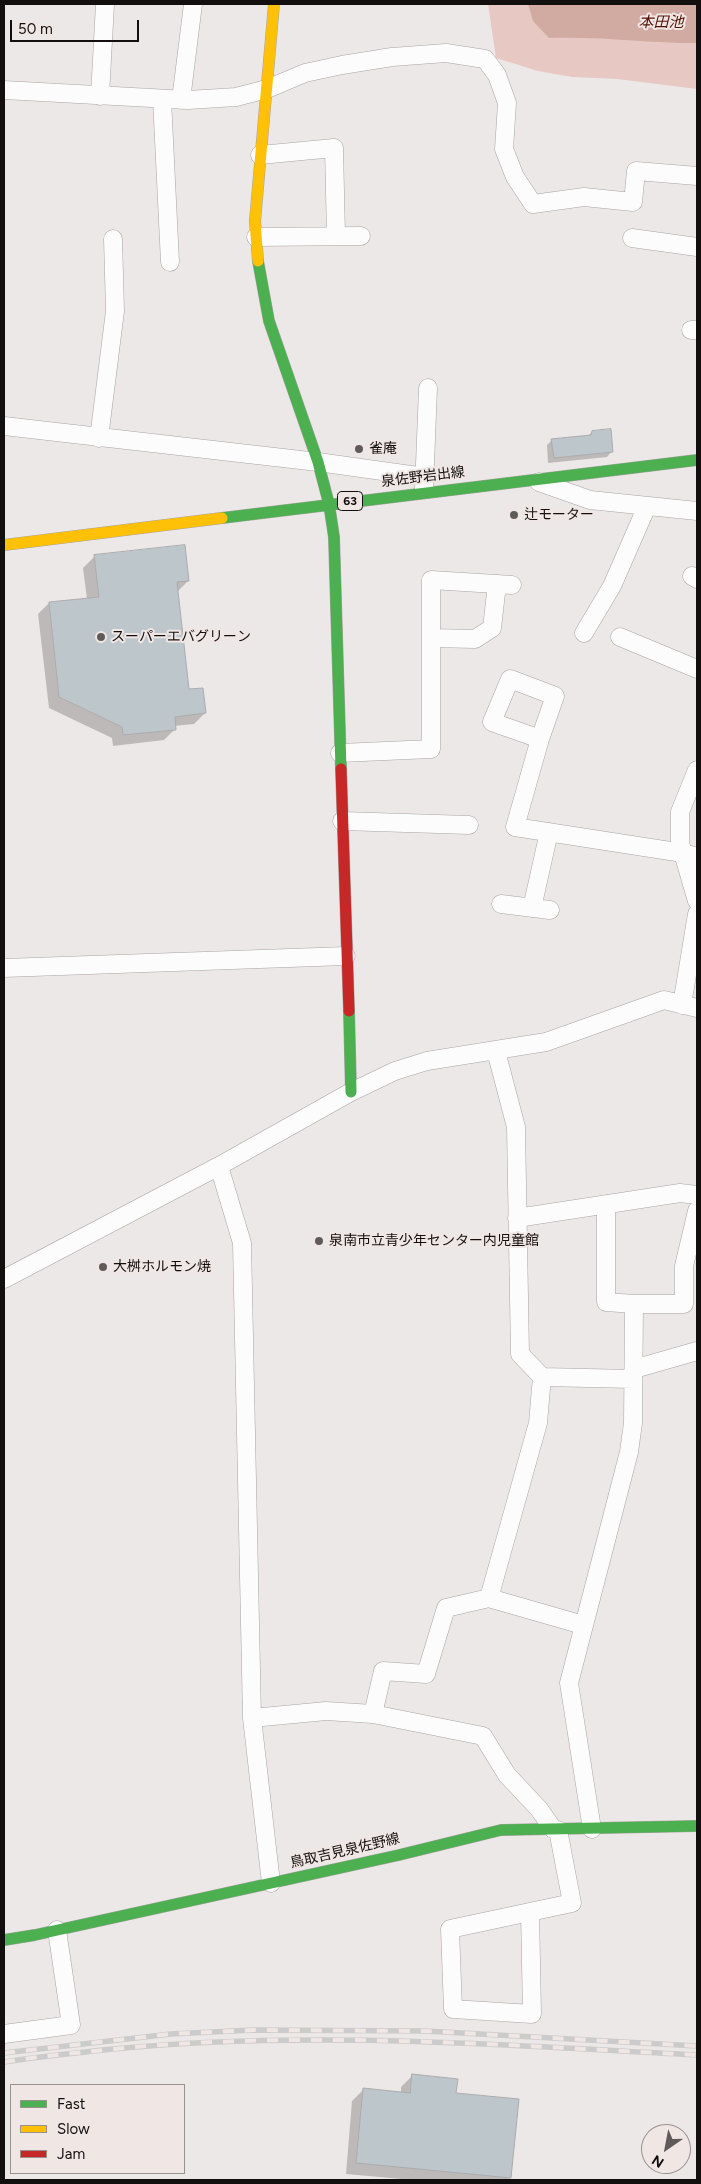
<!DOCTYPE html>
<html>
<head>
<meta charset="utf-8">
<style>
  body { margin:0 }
  #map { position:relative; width:701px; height:2184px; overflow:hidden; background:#ede8e8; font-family:Figtree,sans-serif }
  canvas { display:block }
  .frame { position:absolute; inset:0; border:5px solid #120f0e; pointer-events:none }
  .legend { position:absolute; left:10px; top:2084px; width:175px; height:90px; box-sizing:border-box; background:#f0e7e5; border:1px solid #97918f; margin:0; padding:6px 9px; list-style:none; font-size:15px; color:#120f0e }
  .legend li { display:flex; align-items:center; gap:10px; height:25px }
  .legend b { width:25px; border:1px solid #97918f }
  .north { position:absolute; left:641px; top:2124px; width:50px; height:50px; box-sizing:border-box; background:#f0e7e5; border:1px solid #97918f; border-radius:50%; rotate:213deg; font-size:14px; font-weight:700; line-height:20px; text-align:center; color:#120f0e }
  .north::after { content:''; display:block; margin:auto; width:18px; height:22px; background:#5f5b5a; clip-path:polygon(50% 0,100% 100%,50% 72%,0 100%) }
  .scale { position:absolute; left:10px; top:20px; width:129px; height:22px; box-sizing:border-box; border:2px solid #120f0e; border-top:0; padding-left:6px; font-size:15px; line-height:18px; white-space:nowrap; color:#120f0e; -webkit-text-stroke:4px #f0e7e5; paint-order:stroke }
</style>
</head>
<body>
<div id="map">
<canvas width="701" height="2184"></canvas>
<div class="frame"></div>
<ul class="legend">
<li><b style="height:6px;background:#4caf50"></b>Fast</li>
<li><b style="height:6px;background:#ffc107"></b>Slow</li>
<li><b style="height:6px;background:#c62828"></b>Jam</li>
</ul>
<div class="north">N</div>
<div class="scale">50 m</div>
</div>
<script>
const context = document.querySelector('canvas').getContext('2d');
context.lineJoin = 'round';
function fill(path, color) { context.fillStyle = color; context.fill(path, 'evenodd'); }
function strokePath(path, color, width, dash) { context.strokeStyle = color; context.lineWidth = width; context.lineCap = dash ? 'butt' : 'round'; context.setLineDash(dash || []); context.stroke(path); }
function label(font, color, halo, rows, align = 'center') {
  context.font = font + ' Figtree,"Noto Sans JP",sans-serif'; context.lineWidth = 4; context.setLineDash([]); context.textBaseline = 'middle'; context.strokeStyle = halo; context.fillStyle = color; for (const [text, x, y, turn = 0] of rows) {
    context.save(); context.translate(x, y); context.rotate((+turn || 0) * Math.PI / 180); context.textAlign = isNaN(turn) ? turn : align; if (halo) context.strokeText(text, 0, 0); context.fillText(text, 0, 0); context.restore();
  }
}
const green = new Path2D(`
  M 488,4 L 697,4 L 697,89 L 617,79 L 572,77 L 538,71 L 496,58 Z`);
const water = new Path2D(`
  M 528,4 L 697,4 L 697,43 C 648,43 599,36 549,38 L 533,21 Z`);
const shadow = new Path2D(`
  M 592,432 L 612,451 L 607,457 L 548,463 L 547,445 L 552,440 L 588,436 Z
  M 94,557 L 188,581 L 177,592 L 188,691 L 205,713 L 194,724 L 174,726 L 175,729 L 164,740 L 113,746 L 112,738 L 49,708 L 38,614 L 49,603 L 87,599 L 83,568 Z
  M 412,2076 L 455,2094 L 510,2178 L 507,2180 L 413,2180 L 346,2174 L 352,2101 L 363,2090 L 401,2093 L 401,2087 Z`);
const building = new Path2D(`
  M 611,429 L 613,452 L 554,458 L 551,439 L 591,435 L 592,431 Z
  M 185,545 L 189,581 L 177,582 L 189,689 L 203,688 L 206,713 L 175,717 L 176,730 L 123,735 L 122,727 L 59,697 L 49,602 L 99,597 L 94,555 Z
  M 412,2074 L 458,2079 L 456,2093 L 519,2099 L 511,2178 L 356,2163 L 363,2088 L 410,2093 Z`);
const street = new Path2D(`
  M 4,90 L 188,100 L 236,97 L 267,89 L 305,73 L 342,65 L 392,57 L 446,53 L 485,59 L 497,75 L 507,103 L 504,149 L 515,177 L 533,204 L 584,197 L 633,202 L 636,171 L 697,176
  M 100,96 L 105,4
  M 162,99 L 170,262
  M 181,100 L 193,4
  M 260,155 L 334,148 L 336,236
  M 256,237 L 361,236
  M 632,238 L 697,247
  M 691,330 L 697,330
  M 4,426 L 318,462 L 425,477
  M 99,438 L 115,311 L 113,239
  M 539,482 L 590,500 L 697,511
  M 424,489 L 428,388
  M 692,576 L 697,579
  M 584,633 L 612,586 L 647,506
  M 620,637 L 697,669
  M 431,638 L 475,639 L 492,628 L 497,584
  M 540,739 L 492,722 L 510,679 L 555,696 L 540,739 L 515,827 L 683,853 L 697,857
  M 340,753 L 431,749 L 431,580 L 512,585
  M 697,770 L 680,812 L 680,843 L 697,901
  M 342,821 L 469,825
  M 501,904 L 550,910
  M 532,908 L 549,832
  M 4,968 L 346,956
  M 682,1005 L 697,914
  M 496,1051 L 516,1127 L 520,1354 L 542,1377 L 633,1379
  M 219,1166 L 242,1243 L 252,1718 L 271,1883
  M 606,1204 L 606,1302 L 634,1304 L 684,1304 L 684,1266 L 697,1211
  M 517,1218 L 680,1193 L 697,1195
  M 4,1279 L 219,1166 L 351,1092 L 395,1071 L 427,1061 L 546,1042 L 664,1000 L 697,1008
  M 634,1369 L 697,1351
  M 489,1598 L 538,1423 L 542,1377
  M 373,1714 L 383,1671 L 426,1674 L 446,1608 L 489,1598 L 583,1625
  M 252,1718 L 326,1711 L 373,1714 L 483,1736 L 507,1775 L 539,1809 L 553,1829
  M 592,1829 L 569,1683 L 629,1452 L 633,1423 L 634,1304
  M 530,1912 L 532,2014 L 453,2009 L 450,1929 L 572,1903 L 558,1830
  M 4,2034 L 71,2025 L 57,1930`);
const fast = new Path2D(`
  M 258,261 L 269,321 L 318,462 L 329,504 L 334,537 L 341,769
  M 222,518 L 697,460
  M 349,1011 L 351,1092
  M 4,1940 L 35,1935 L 399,1855 L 501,1830 L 697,1826`);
const slow = new Path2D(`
  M 258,261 L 255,221 L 274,4
  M 4,545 L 222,518`);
const jam = new Path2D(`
  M 341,769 L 349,1011`);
const rail = new Path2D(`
  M 4,2053 L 171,2034 L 253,2030 L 425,2031 L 697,2046
  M 4,2062 C 40,2056 76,2053 113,2049 C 308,2030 502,2045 697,2055`);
const markers = [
  [359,449,5,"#5f5b5a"],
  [514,515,5,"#5f5b5a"],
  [101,637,5,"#5f5b5a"],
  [319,1241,5,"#5f5b5a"],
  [103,1267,5,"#5f5b5a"]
];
const shields = [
  [350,501,25]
];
const shieldNames = [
  ["63",350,501]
];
const poiNames = [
  ["雀庵",369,449],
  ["辻モーター",524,515],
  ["スーパーエバグリーン",111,637],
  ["泉南市立青少年センター内児童館",329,1241],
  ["大桝ホルモン焼",113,1267]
];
const streetNames = [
  ["泉佐野岩出線",423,477,-7],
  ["鳥取吉見泉佐野線",345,1851,-13]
];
const waterNames = [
  ["本田池",661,23]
];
fill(green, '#e8c8c2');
fill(water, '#d1aaa2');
fill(shadow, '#0003');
fill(building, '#bdc6cb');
strokePath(building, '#acabac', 1);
strokePath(street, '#a8a4a3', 19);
strokePath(fast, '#a8a4a3', 12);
strokePath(slow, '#a8a4a3', 12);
strokePath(jam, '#a8a4a3', 12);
strokePath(street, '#fcfcfc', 18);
strokePath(fast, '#4caf50', 11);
strokePath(slow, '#ffc107', 11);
strokePath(jam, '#c62828', 11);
strokePath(rail, '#cccbcb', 5.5);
strokePath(rail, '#f0e7e5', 4, [11]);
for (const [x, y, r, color] of markers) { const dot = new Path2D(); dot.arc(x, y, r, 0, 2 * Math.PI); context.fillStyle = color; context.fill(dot); strokePath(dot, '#f0e7e5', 2); }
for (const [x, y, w] of shields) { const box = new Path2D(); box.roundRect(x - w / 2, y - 9.5, w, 19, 4); context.fillStyle = '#f0e7e5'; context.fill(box); strokePath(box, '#120f0e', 1); }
label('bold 12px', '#120f0e', null, shieldNames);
label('14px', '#120f0e', '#f0e7e5', poiNames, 'left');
label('14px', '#120f0e', '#f0e7e5', streetNames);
label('italic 15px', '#531106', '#f0e7e5', waterNames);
</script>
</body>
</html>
